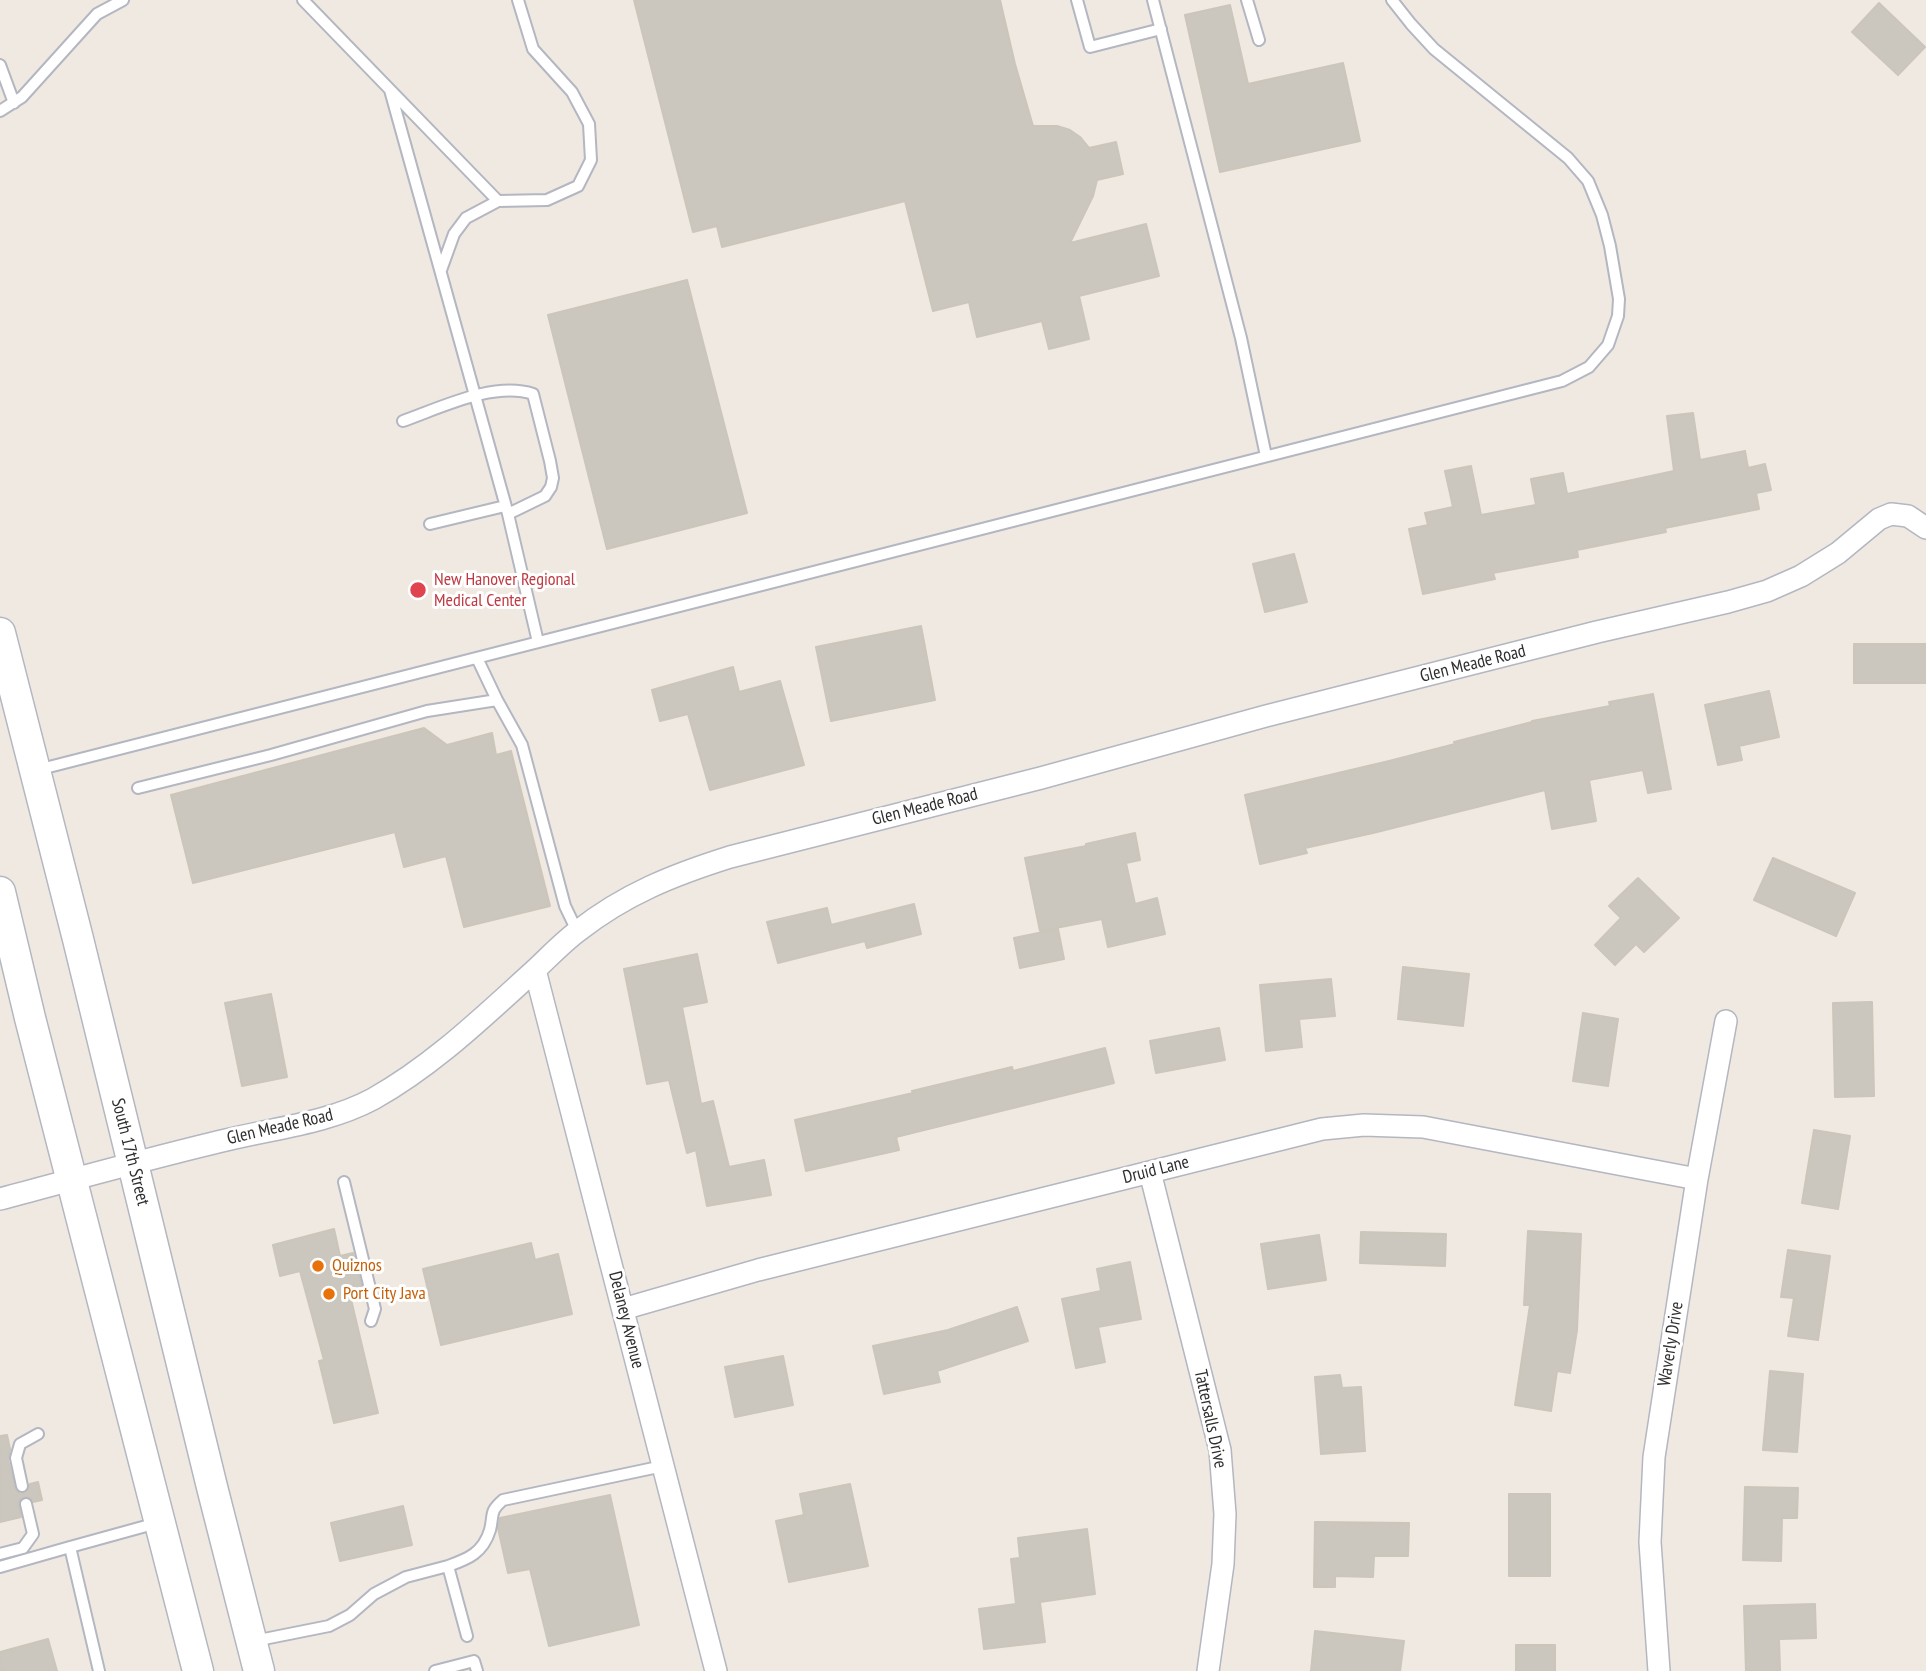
<!DOCTYPE html>
<html>
<head>
<meta charset="utf-8">
<style>
  body { margin:0 }
  canvas { display:block; background:#efe9e1 }
</style>
</head>
<body>
<canvas width="1926" height="1671"></canvas>
<script>
const context = document.querySelector('canvas').getContext('2d');
context.lineJoin = 'round';
function fill(path, color) { context.fillStyle = color; context.fill(path, 'evenodd'); }
function strokePath(path, color, width, dash) { context.strokeStyle = color; context.lineWidth = width; context.lineCap = dash ? 'butt' : 'round'; context.setLineDash(dash || []); context.stroke(path); }
function label(font, color, halo, rows, align = 'center') {
  context.font = font + ' "PT Sans Narrow",sans-serif'; context.lineWidth = 6; context.setLineDash([]); context.textBaseline = 'middle'; context.strokeStyle = halo; context.fillStyle = color; for (const [text, x, y, turn = 0] of rows) {
    context.save(); context.translate(x, y); context.rotate((+turn || 0) * Math.PI / 180); context.textAlign = isNaN(turn) ? turn : align; if (halo) context.strokeText(text, 0, 0); context.fillText(text, 0, 0); context.restore();
  }
}
const building = new Path2D(`
  M 634,0 L 1000,0 L 1015,64 L 1033,126 L 1057,126 L 1070,130 L 1080,137 L 1089,148 L 1116,142 L 1123,174 L 1097,180 L 1093,196 L 1070,243 L 1146,224 L 1159,276 L 1079,296 L 1089,339 L 1049,349 L 1042,321 L 977,337 L 969,302 L 933,311 L 905,201 L 722,247 L 717,226 L 693,232 Z
  M 1879,3 L 1925,47 L 1898,75 L 1852,32 Z
  M 1230,5 L 1248,84 L 1343,63 L 1360,141 L 1220,172 L 1185,15 Z
  M 687,280 L 747,513 L 607,549 L 548,315 Z
  M 1693,413 L 1700,460 L 1745,451 L 1748,468 L 1765,464 L 1771,490 L 1756,493 L 1759,509 L 1665,528 L 1666,532 L 1577,550 L 1578,557 L 1493,573 L 1495,579 L 1423,594 L 1409,529 L 1428,525 L 1425,513 L 1453,507 L 1445,471 L 1471,466 L 1481,515 L 1536,505 L 1531,479 L 1563,473 L 1567,494 L 1674,471 L 1667,416 Z
  M 1294,554 L 1307,602 L 1265,612 L 1253,564 Z
  M 921,626 L 935,700 L 831,721 L 816,647 Z
  M 1854,644 L 1926,644 L 1926,683 L 1854,683 Z
  M 733,667 L 739,692 L 780,681 L 804,765 L 710,790 L 688,714 L 660,721 L 652,690 Z
  M 1769,691 L 1779,737 L 1739,746 L 1742,760 L 1718,765 L 1705,705 Z
  M 1653,694 L 1671,789 L 1648,793 L 1643,770 L 1589,780 L 1596,821 L 1552,829 L 1545,790 L 1373,833 L 1305,848 L 1307,853 L 1260,864 L 1245,795 L 1389,761 L 1455,744 L 1454,742 L 1532,722 L 1532,721 L 1610,706 L 1609,702 Z
  M 424,728 L 447,745 L 492,733 L 496,755 L 511,751 L 550,906 L 464,927 L 446,856 L 404,867 L 395,832 L 193,883 L 171,795 Z
  M 1135,833 L 1140,860 L 1126,863 L 1135,904 L 1157,898 L 1165,934 L 1108,947 L 1102,919 L 1040,931 L 1025,858 L 1086,846 L 1086,844 Z
  M 1773,858 L 1855,893 L 1836,936 L 1754,900 Z
  M 1638,878 L 1679,918 L 1644,952 L 1636,944 L 1615,965 L 1595,945 L 1621,918 L 1609,906 Z
  M 914,904 L 921,934 L 867,948 L 865,941 L 778,963 L 767,922 L 827,908 L 831,925 Z
  M 1058,929 L 1064,959 L 1020,968 L 1014,938 Z
  M 697,954 L 707,1002 L 682,1007 L 701,1104 L 713,1101 L 729,1167 L 764,1160 L 771,1195 L 707,1206 L 696,1150 L 687,1153 L 669,1080 L 647,1084 L 624,969 Z
  M 1403,967 L 1469,974 L 1463,1026 L 1398,1019 Z
  M 1331,979 L 1335,1016 L 1299,1019 L 1302,1047 L 1266,1051 L 1260,985 Z
  M 271,994 L 287,1077 L 242,1086 L 225,1003 Z
  M 1872,1002 L 1874,1096 L 1835,1097 L 1833,1003 Z
  M 1583,1013 L 1618,1019 L 1608,1086 L 1573,1081 Z
  M 1219,1028 L 1225,1060 L 1156,1073 L 1150,1041 Z
  M 1105,1048 L 1114,1083 L 896,1137 L 899,1150 L 806,1171 L 795,1120 L 913,1093 L 912,1091 L 1012,1067 L 1013,1071 Z
  M 1814,1130 L 1850,1136 L 1838,1209 L 1802,1203 Z
  M 334,1229 L 340,1256 L 353,1253 L 362,1288 L 349,1291 L 378,1413 L 334,1423 L 319,1361 L 324,1360 L 300,1271 L 280,1276 L 273,1245 Z
  M 1528,1231 L 1581,1234 L 1577,1330 L 1570,1373 L 1557,1371 L 1551,1411 L 1515,1405 L 1530,1305 L 1524,1305 Z
  M 1361,1232 L 1446,1234 L 1445,1266 L 1360,1263 Z
  M 1319,1235 L 1326,1280 L 1268,1289 L 1261,1244 Z
  M 531,1243 L 535,1260 L 558,1254 L 572,1314 L 441,1345 L 423,1269 Z
  M 1788,1250 L 1830,1256 L 1818,1340 L 1788,1336 L 1794,1298 L 1781,1297 Z
  M 1130,1262 L 1141,1319 L 1098,1327 L 1105,1362 L 1076,1368 L 1062,1299 L 1101,1291 L 1097,1269 Z
  M 1017,1307 L 1028,1341 L 937,1371 L 940,1382 L 884,1394 L 873,1346 L 948,1330 Z
  M 783,1356 L 793,1405 L 735,1417 L 725,1367 Z
  M 1770,1371 L 1803,1374 L 1797,1452 L 1763,1450 Z
  M 1340,1375 L 1342,1388 L 1361,1387 L 1365,1451 L 1321,1454 L 1315,1377 Z
  M 7,1435 L 10,1449 L 8,1460 L 16,1491 L 20,1494 L 24,1493 L 29,1489 L 30,1484 L 38,1482 L 42,1500 L 33,1502 L 29,1497 L 24,1497 L 18,1502 L 21,1517 L 0,1522 L 0,1436 Z
  M 850,1484 L 868,1566 L 789,1582 L 776,1521 L 804,1515 L 800,1494 Z
  M 1745,1487 L 1798,1488 L 1797,1518 L 1782,1518 L 1781,1561 L 1743,1560 Z
  M 1509,1494 L 1550,1494 L 1550,1576 L 1509,1576 Z
  M 610,1495 L 639,1625 L 549,1646 L 530,1569 L 508,1573 L 498,1528 L 500,1518 Z
  M 403,1506 L 412,1545 L 340,1561 L 331,1523 Z
  M 1315,1522 L 1409,1523 L 1408,1556 L 1374,1556 L 1373,1577 L 1335,1576 L 1335,1587 L 1314,1587 Z
  M 1087,1529 L 1095,1594 L 1040,1602 L 1045,1642 L 984,1649 L 979,1609 L 1016,1604 L 1011,1559 L 1020,1558 L 1018,1538 Z
  M 1815,1604 L 1816,1638 L 1779,1639 L 1780,1671 L 1746,1671 L 1744,1606 Z
  M 1315,1631 L 1404,1641 L 1400,1671 L 1311,1671 Z
  M 48,1639 L 57,1671 L 0,1671 L 0,1652 Z
  M 1516,1645 L 1555,1645 L 1555,1671 L 1516,1671 Z`);
const lane = new Path2D(`
  M 303,0 L 498,201
  M 1077,0 L 1090,47 L 1161,29
  M 1153,0 L 1241,338 L 1266,456
  M 1247,0 L 1259,40
  M 0,65 L 14,103
  M 390,90 L 508,514 L 538,642
  M 0,111 L 22,97 L 97,14 L 123,0
  M 441,270 L 454,234 L 466,218 L 498,201 L 547,200 L 578,186 L 591,160 L 589,124 L 572,92 L 533,49 L 518,0
  M 403,421 C 440,408 494,381 533,394 L 550,461 L 553,478 L 551,487 L 545,496 L 508,514
  M 430,524 L 505,506
  M 477,658 L 497,700 L 522,745 L 565,906 L 577,931
  M 37,770 L 1562,381 L 1589,367 L 1608,345 L 1618,316 L 1619,299 L 1610,246 L 1602,215 L 1588,181 L 1568,158 L 1434,49 L 1411,24 L 1392,0
  M 138,788 L 271,755 L 427,711 L 497,700
  M 344,1182 L 375,1309 L 371,1321
  M 22,1486 L 16,1458 L 20,1444 L 38,1434
  M 0,1554 L 23,1548 L 33,1534 L 26,1504
  M 448,1566 C 468,1559 483,1553 490,1530 C 494,1514 489,1512 503,1500 L 663,1466
  M 0,1567 L 70,1547
  M 254,1641 L 329,1626 L 350,1615 L 374,1594 L 406,1577 L 448,1566 L 467,1636
  M 99,1671 L 70,1547 L 157,1523
  M 435,1671 L 474,1661 L 477,1671`);
const street = new Path2D(`
  M 535,970 L 716,1671
  M 1150,1172 L 1220,1450 L 1225,1514 L 1223,1564 L 1208,1671
  M 0,1199 C 75,1179 150,1158 226,1140 C 275,1128 328,1123 373,1099 C 434,1065 484,1016 535,970 C 549,957 563,942 578,931 C 625,894 673,875 730,857 L 1041,778 L 1266,716 L 1597,632 L 1728,602 L 1767,591 L 1801,576 L 1838,553 L 1879,519 L 1891,514 L 1908,516 L 1926,528
  M 623,1309 L 758,1270 L 1322,1129 L 1364,1125 L 1423,1127 L 1697,1179
  M 1659,1671 L 1650,1542 L 1654,1457 L 1697,1179 L 1726,1021`);
const secondary = new Path2D(`
  M 0,633 L 78,939 L 213,1491 L 259,1671
  M 0,892 L 30,1018 L 198,1671`);
const markers = [
  [418,590,9,"#e0444e"],
  [318,1266,7,"#e8710a"],
  [329,1294,7,"#e8710a"]
];
const healthNames = [
  ["New Hanover Regional",434,580],
  ["Medical Center",434,601]
];
const streetNames = [
  ["Glen Meade Road",1473,664,-14],
  ["Glen Meade Road",925,807,-14],
  ["Glen Meade Road",280,1127,-13],
  ["South 17th Street",130,1152,76],
  ["Druid Lane",1156,1170,-14],
  ["Delaney Avenue",626,1320,76],
  ["Waverly Drive",1671,1344,-81],
  ["Tattersalls Drive",1210,1419,78]
];
const foodNames = [
  ["Quiznos",332,1266],
  ["Port City Java",343,1294]
];
fill(building, '#cbc7bf');
strokePath(building, '#cbc5ba', 2);
strokePath(lane, '#b4b7c1', 14);
strokePath(street, '#b4b7c1', 24);
strokePath(secondary, '#b4b7c1', 33);
strokePath(lane, '#fff', 10);
strokePath(street, '#fff', 21);
strokePath(secondary, '#fff', 30);
for (const [x, y, r, color] of markers) { const dot = new Path2D(); dot.arc(x, y, r, 0, 2 * Math.PI); context.fillStyle = color; context.fill(dot); strokePath(dot, '#fff', 2.5); }
label('18px', '#be3a42', '#fff', healthNames, 'left');
label('18px', '#2e2e2e', '#fff', streetNames);
label('18px', '#c56008', '#fff', foodNames, 'left');
</script>
</body>
</html>
